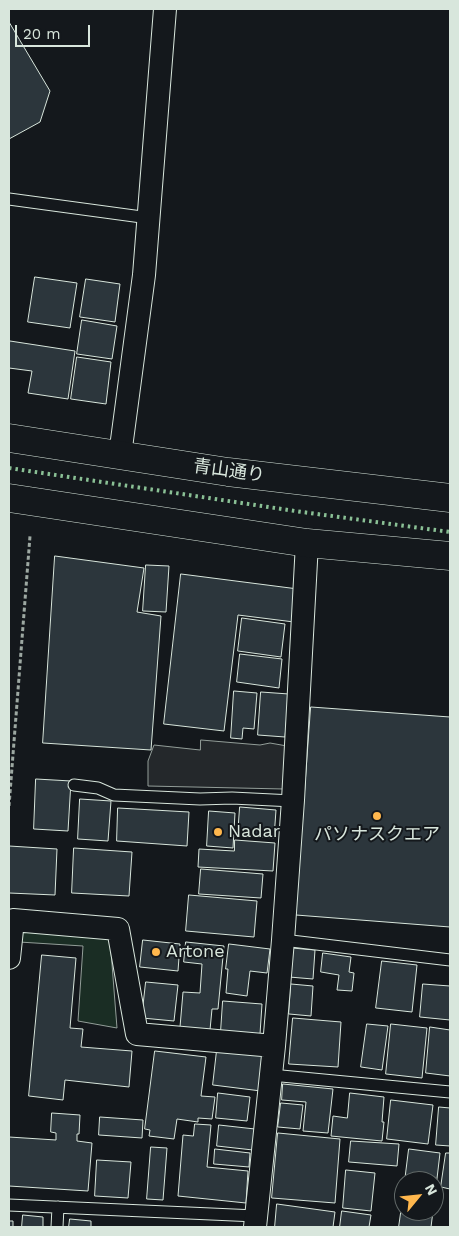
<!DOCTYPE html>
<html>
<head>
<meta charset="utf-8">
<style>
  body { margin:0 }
  #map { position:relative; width:459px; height:1236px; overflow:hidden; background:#14181c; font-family:"Work Sans",sans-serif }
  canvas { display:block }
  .frame { position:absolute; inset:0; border:10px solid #d8e6dc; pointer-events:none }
  .north { position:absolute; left:394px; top:1171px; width:50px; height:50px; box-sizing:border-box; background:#14181c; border:1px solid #626a69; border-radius:50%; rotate:62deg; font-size:14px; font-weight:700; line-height:20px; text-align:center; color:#d8e6dc }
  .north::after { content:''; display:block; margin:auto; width:18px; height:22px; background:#ffb74d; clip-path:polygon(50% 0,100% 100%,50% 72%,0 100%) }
  .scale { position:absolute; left:15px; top:25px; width:75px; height:22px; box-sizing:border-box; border:2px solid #d8e6dc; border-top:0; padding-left:6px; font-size:15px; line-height:18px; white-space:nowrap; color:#d8e6dc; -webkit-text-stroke:4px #14181c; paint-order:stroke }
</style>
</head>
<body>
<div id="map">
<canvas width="459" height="1236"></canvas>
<div class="frame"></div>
<div class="north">N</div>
<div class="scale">20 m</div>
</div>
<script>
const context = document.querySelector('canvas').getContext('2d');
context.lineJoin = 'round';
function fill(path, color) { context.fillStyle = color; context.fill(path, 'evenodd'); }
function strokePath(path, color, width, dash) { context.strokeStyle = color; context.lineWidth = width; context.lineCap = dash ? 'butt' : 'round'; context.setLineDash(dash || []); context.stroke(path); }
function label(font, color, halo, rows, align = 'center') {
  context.font = font + ' "Work Sans","Noto Sans JP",sans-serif'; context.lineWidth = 4; context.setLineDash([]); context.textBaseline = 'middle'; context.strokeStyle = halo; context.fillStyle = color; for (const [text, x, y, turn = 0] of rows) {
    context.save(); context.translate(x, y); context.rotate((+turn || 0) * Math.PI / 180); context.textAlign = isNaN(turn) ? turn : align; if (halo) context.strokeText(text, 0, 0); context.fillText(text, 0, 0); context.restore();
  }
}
const green = new Path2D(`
  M 21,929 L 110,939 L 117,1028 L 78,1021 L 83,946 L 19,942 Z`);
const parking = new Path2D(`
  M 201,740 L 260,745 L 270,743 L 287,746 L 284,789 L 148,786 L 148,761 L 154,745 L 200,750 Z`);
const building = new Path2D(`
  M 9,22 L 50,91 L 40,122 L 9,139 Z
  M 35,277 L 77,283 L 70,328 L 28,322 Z
  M 86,279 L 120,284 L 115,322 L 80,317 Z
  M 82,320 L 117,326 L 112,359 L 77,354 Z
  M 10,341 L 75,351 L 68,399 L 28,393 L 32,371 L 9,368 Z
  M 77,357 L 111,362 L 106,404 L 71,399 Z
  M 55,556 L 144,568 L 137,612 L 161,616 L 151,750 L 43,743 Z
  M 146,565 L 169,566 L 166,612 L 143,611 Z
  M 181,574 L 298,589 L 294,622 L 238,615 L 224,731 L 164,724 Z
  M 242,618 L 285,624 L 281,657 L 238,651 Z
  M 240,654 L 282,659 L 279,688 L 237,682 Z
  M 234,691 L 257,693 L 254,729 L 243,728 L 242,739 L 231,738 Z
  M 261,692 L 289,694 L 285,737 L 258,735 Z
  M 311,707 L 450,717 L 450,927 L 296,915 Z
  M 36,779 L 71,781 L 68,831 L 34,829 Z
  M 80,799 L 111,801 L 108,841 L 78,839 Z
  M 240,807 L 276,810 L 274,838 L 238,835 Z
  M 118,808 L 189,812 L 187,846 L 117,841 Z
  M 209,811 L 235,813 L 233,848 L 207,846 Z
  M 235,840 L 275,843 L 273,871 L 198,867 L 199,849 L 234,851 Z
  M 9,846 L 57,849 L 55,895 L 9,893 Z
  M 74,848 L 132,852 L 129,896 L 72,893 Z
  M 201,869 L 263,874 L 261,898 L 199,894 Z
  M 189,895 L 257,901 L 254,937 L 186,931 Z
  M 143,940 L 180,944 L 178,971 L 140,967 Z
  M 186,942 L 224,946 L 218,1009 L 212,1009 L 210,1030 L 180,1027 L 183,992 L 200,993 L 202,964 L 184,962 Z
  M 229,944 L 270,949 L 267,973 L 250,971 L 247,996 L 226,993 L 228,969 L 226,969 Z
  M 292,948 L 315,950 L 313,979 L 289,977 Z
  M 323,953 L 351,957 L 349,972 L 354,973 L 352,991 L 337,990 L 339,975 L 321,972 Z
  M 42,955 L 76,958 L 70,1028 L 83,1029 L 81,1047 L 132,1051 L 129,1087 L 65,1080 L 63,1100 L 29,1096 Z
  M 382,961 L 417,965 L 412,1012 L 376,1008 Z
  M 146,982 L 178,985 L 174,1021 L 142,1018 Z
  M 291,984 L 313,986 L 311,1016 L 289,1014 Z
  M 423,984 L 450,986 L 450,1020 L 420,1017 Z
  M 223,1001 L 262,1004 L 260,1034 L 221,1031 Z
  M 293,1018 L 341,1022 L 338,1067 L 289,1064 Z
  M 367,1024 L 388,1026 L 382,1070 L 361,1067 Z
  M 391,1024 L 427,1028 L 422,1078 L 386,1074 Z
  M 430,1027 L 450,1030 L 450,1076 L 426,1073 Z
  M 217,1050 L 264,1055 L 261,1091 L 213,1085 Z
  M 155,1051 L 206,1057 L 201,1096 L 215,1097 L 212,1119 L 198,1118 L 198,1122 L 177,1119 L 174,1139 L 149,1136 L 150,1130 L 145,1129 Z
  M 283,1084 L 333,1089 L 328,1133 L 303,1131 L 306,1102 L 282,1100 Z
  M 218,1093 L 250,1097 L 247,1121 L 216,1118 Z
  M 350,1093 L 384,1097 L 382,1122 L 384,1122 L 382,1141 L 331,1136 L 333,1116 L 347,1118 Z
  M 391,1100 L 433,1105 L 428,1144 L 387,1139 Z
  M 281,1103 L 303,1105 L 300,1129 L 278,1127 Z
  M 439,1107 L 450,1108 L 450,1146 L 436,1145 Z
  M 52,1113 L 80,1115 L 79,1134 L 77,1134 L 77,1141 L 92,1143 L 88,1191 L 9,1186 L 9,1137 L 56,1140 L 56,1133 L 51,1132 Z
  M 100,1117 L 143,1120 L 142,1138 L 99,1135 Z
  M 195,1124 L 211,1125 L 207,1167 L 248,1171 L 246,1203 L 178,1196 L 183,1135 L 193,1136 Z
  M 219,1125 L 255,1129 L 253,1150 L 217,1146 Z
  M 278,1133 L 340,1139 L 335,1203 L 272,1198 Z
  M 351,1141 L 399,1144 L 397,1166 L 349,1162 Z
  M 151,1147 L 167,1148 L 163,1200 L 147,1199 Z
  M 215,1149 L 250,1153 L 249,1167 L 214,1164 Z
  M 409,1149 L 440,1153 L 434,1204 L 434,1181 L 405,1181 Z
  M 446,1153 L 450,1153 L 450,1189 L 441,1187 Z
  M 97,1160 L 131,1162 L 128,1198 L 95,1196 Z
  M 346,1170 L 375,1173 L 371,1211 L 343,1208 Z
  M 404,1189 L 404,1211 L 433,1211 L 431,1227 L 399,1227 Z
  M 277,1204 L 335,1212 L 333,1227 L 275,1227 Z
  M 342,1211 L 371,1215 L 369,1227 L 340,1227 Z
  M 23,1215 L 43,1217 L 43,1227 L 22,1227 Z
  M 70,1219 L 91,1221 L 91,1227 L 69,1227 Z
  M 9,1221 L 13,1221 L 13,1227 L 9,1227 Z`);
const path = new Path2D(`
  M 9,806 L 30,536`);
const service = new Path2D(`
  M 9,199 L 149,218
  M 74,785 L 98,788 L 114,795 L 200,799 L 232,798 L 293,801
  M 283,940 L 450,960
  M 271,1075 L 450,1092
  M 9,1205 L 256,1216
  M 57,1227 L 58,1207`);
const minor = new Path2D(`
  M 120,455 L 144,275 L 165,9
  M 9,958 L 13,920 L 118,929 L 137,1034 L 274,1046
  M 255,1227 L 274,1046 L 283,940 L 293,800 L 307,543`);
const trunk = new Path2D(`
  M 9,438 L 228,472 L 450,498
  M 9,498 L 307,543 L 450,556`);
const hedge = new Path2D(`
  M 9,468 L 295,511 L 450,532`);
const markers = [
  [377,816,5,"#ffb74d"],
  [218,832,5,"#ffb74d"],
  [156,952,5,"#ffb74d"]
];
const streetNames = [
  ["青山通り",229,471,8]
];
const poiNames = [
  ["Nadar",228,832],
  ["パソナスクエア",377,835,"center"],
  ["Artone",166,952]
];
fill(green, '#1a2d24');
strokePath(green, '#939e99', 1);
fill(parking, '#24282b');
strokePath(parking, '#939e99', 1);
fill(building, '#2c363c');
strokePath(building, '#d8e6dc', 1);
strokePath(service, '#d8e6dc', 13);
strokePath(minor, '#d8e6dc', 24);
strokePath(trunk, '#d8e6dc', 29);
strokePath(path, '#9da8a2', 3, [4, 2.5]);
strokePath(service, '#14181c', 11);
strokePath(minor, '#14181c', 22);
strokePath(trunk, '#14181c', 28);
strokePath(hedge, '#8ac095', 4, [2.5, 4]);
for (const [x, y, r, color] of markers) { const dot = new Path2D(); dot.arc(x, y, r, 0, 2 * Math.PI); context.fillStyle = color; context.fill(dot); strokePath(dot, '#14181c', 2); }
label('18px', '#d8e6dc', '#14181c', streetNames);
label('18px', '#d8e6dc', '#14181c', poiNames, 'left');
</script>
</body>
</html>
